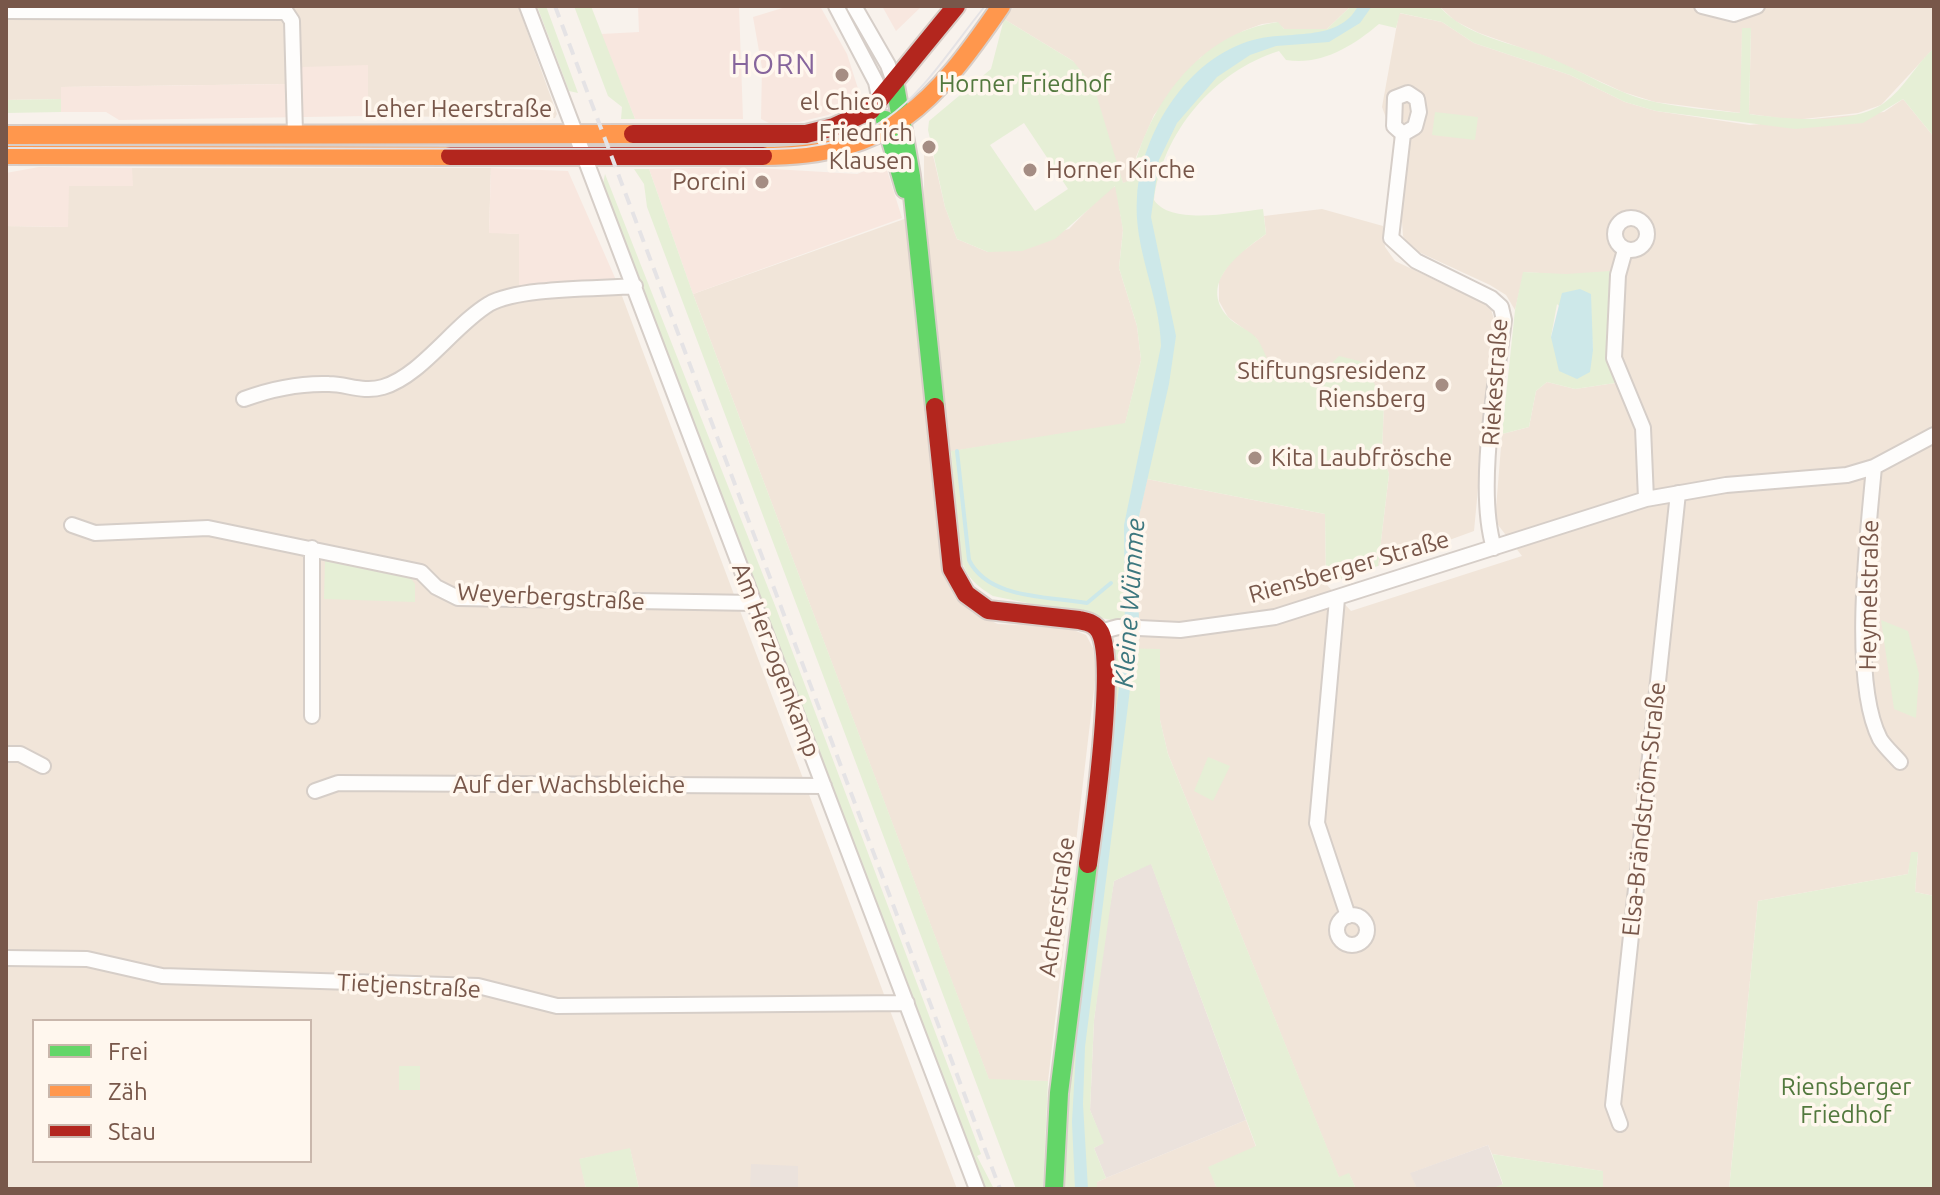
<!DOCTYPE html>
<html>
<head>
<meta charset="utf-8">
<style>
  body { margin:0 }
  #map { position:relative; width:1940px; height:1195px; overflow:hidden; background:#f8f2ec; font-family:Ubuntu,sans-serif }
  canvas { display:block }
  .frame { position:absolute; inset:0; border:8px solid #78574a; pointer-events:none }
  .legend { position:absolute; left:32px; top:1019px; width:280px; height:144px; box-sizing:border-box; background:#fff7ee; border:2px solid #c9b7ac; margin:0; padding:10px 14px; list-style:none; font-size:24px; color:#78574a }
  .legend li { display:flex; align-items:center; gap:16px; height:40px }
  .legend b { width:40px; border:2px solid #c9b7ac }
</style>
</head>
<body>
<div id="map">
<canvas width="1940" height="1195"></canvas>
<div class="frame"></div>
<ul class="legend">
<li><b style="height:10px;background:#63d668"></b>Frei</li>
<li><b style="height:10px;background:#ff974d"></b>Zäh</li>
<li><b style="height:10px;background:#b3261e"></b>Stau</li>
</ul>
</div>
<script>
const context = document.querySelector('canvas').getContext('2d');
context.lineJoin = 'round';
function fill(path, color) { context.fillStyle = color; context.fill(path, 'evenodd'); }
function strokePath(path, color, width, dash) { context.strokeStyle = color; context.lineWidth = width; context.lineCap = dash ? 'butt' : 'round'; context.setLineDash(dash || []); context.stroke(path); }
function label(font, color, halo, rows, align = 'center') {
  context.font = font + ' Ubuntu,sans-serif'; context.lineWidth = 7; context.setLineDash([]); context.textBaseline = 'middle'; context.strokeStyle = halo; context.fillStyle = color; for (const [text, x, y, turn = 0] of rows) {
    context.save(); context.translate(x, y); context.rotate((+turn || 0) * Math.PI / 180); context.textAlign = isNaN(turn) ? turn : align; if (halo) context.strokeText(text, 0, 0); context.fillText(text, 0, 0); context.restore();
  }
}
const residential = new Path2D(`
  M 6,6 L 518,6 L 557,114 L 555,118 L 368,116 L 368,66 L 288,84 L 62,87 L 61,99 L 6,100 Z
  M 1014,6 L 1351,6 L 1327,29 L 1284,29 L 1277,22 L 1262,24 L 1243,31 L 1200,58 L 1154,115 L 1136,157 L 1131,181 L 1123,183 L 1073,61 L 1004,19 Z
  M 1439,6 L 1934,6 L 1934,48 L 1881,105 L 1858,113 L 1794,120 L 1749,114 L 1751,29 L 1742,29 L 1741,113 L 1655,102 L 1623,92 L 1547,57 L 1479,33 L 1455,21 Z
  M 1399,13 L 1442,22 L 1474,43 L 1570,75 L 1625,102 L 1656,111 L 1750,125 L 1884,112 L 1903,99 L 1934,137 L 1934,896 L 1915,892 L 1918,853 L 1912,852 L 1908,874 L 1758,901 L 1729,1189 L 1603,1189 L 1602,1171 L 1492,1154 L 1488,1145 L 1411,1173 L 1417,1189 L 1356,1189 L 1349,1174 L 1339,1178 L 1168,754 L 1160,720 L 1160,649 L 1139,649 L 1135,534 L 1147,479 L 1325,514 L 1326,584 L 1351,611 L 1522,556 L 1495,521 L 1502,434 L 1529,427 L 1536,391 L 1547,382 L 1575,389 L 1615,383 L 1606,345 L 1611,278 L 1524,272 L 1515,310 L 1506,295 L 1490,285 L 1410,248 L 1403,236 L 1402,221 L 1386,216 L 1395,143 L 1382,107 Z
  M 929,138 L 945,207 L 957,239 L 988,252 L 1069,229 L 1107,190 L 1116,186 L 1123,230 L 1119,268 L 1137,326 L 1141,360 L 1125,424 L 934,454 L 940,547 L 945,578 L 956,599 L 973,613 L 998,624 L 1066,627 L 1086,635 L 1093,648 L 1096,672 L 1048,1081 L 989,1080 L 693,294 L 924,212 L 924,152 Z
  M 132,168 L 491,168 L 489,232 L 519,234 L 616,280 L 957,1189 L 639,1189 L 630,1149 L 580,1159 L 586,1189 L 6,1189 L 6,226 L 68,227 L 68,186 L 132,186 ZM 34,1021 L 310,1021 L 310,1161 L 34,1161 Z
  M 1322,209 L 1383,226 L 1385,247 L 1395,261 L 1482,302 L 1491,309 L 1494,319 L 1474,531 L 1378,566 L 1389,474 L 1382,453 L 1384,402 L 1339,357 L 1318,377 L 1303,382 L 1279,378 L 1267,365 L 1257,339 L 1228,317 L 1219,301 L 1219,280 L 1232,259 L 1266,234 L 1264,216 Z
  M 1246,1120 L 1256,1147 L 1209,1167 L 1217,1189 L 1097,1189 L 1097,1182 L 1106,1178 Z`);
const commercial = new Path2D(`
  M 638,6 L 739,6 L 743,119 L 635,119 L 601,34 L 639,32 Z
  M 789,6 L 820,6 L 847,54 L 861,98 L 828,115 L 799,122 L 769,123 L 761,119 L 762,68 L 753,17 Z
  M 882,6 L 922,6 L 896,31 Z
  M 368,65 L 368,116 L 119,120 L 106,112 L 61,112 L 61,87 L 288,84 L 303,67 Z
  M 880,165 L 887,170 L 902,218 L 693,294 L 649,169 L 741,167 L 857,174 Z
  M 39,167 L 132,168 L 133,186 L 69,186 L 68,227 L 6,226 L 6,173 Z
  M 491,168 L 568,171 L 616,280 L 519,286 L 519,234 L 489,233 Z`);
const industrial = new Path2D(`
  M 1151,863 L 1246,1120 L 1106,1178 L 1094,1148 L 1103,1143 L 1090,1110 L 1094,1020 L 1103,947 L 1114,881 Z
  M 1488,1145 L 1503,1185 L 1491,1189 L 1417,1189 L 1410,1173 Z
  M 751,1164 L 798,1166 L 798,1189 L 750,1189 Z`);
const green = new Path2D(`
  M 537,6 L 546,6 L 578,93 L 569,91 Z
  M 574,6 L 591,6 L 635,119 L 621,119 L 622,107 L 608,96 Z
  M 1351,6 L 1439,6 C 1466,37 1511,42 1548,57 C 1584,72 1617,94 1655,102 C 1683,108 1712,110 1740,113 L 1742,28 L 1751,28 L 1749,114 C 1785,119 1852,126 1884,103 C 1904,89 1915,65 1934,48 L 1934,137 L 1903,99 L 1863,123 L 1795,129 L 1656,111 L 1625,102 L 1570,75 L 1474,43 L 1442,22 L 1400,13 L 1396,28 L 1379,24 C 1353,46 1321,66 1286,60 L 1279,51 C 1214,71 1162,133 1154,200 C 1171,226 1236,212 1263,209 L 1266,234 C 1241,252 1197,283 1228,317 C 1236,326 1251,330 1258,340 C 1266,353 1268,366 1279,378 C 1308,383 1318,377 1339,356 L 1363,362 L 1384,402 L 1382,453 L 1389,474 L 1378,566 L 1326,584 L 1325,514 L 1147,479 L 1135,534 L 1139,618 L 1116,621 L 993,596 C 977,586 967,578 961,559 L 951,451 L 1125,423 L 1141,360 L 1137,326 L 1119,268 L 1123,230 L 1115,186 L 1055,239 L 1022,251 L 988,252 L 957,239 L 945,207 L 928,130 L 929,121 L 991,69 L 1004,19 L 1073,61 L 1094,87 L 1123,183 L 1131,180 C 1146,108 1199,32 1278,22 L 1284,29 L 1327,29 ZM 1024,123 L 1068,189 L 1035,211 L 990,145 Z
  M 61,99 L 61,112 L 6,113 L 6,100 Z
  M 1435,112 L 1478,117 L 1475,140 L 1432,135 Z
  M 634,169 L 649,169 L 693,294 L 989,1079 L 1048,1081 L 1043,1189 L 1016,1189 L 647,207 L 644,184 Z
  M 605,174 L 776,608 L 981,1154 L 977,1156 L 994,1189 L 981,1189 L 602,188 Z
  M 1610,271 L 1606,345 L 1615,383 L 1575,389 L 1547,382 L 1536,391 L 1529,427 L 1502,434 L 1515,310 L 1523,272 L 1566,274 ZM 1557,304 L 1592,338 L 1593,350 L 1551,337 Z
  M 325,561 L 410,577 L 415,584 L 415,602 L 324,599 Z
  M 1881,620 L 1908,631 L 1919,674 L 1916,718 L 1894,709 Z
  M 1114,648 L 1160,649 L 1160,720 L 1168,754 L 1339,1177 L 1349,1173 L 1356,1189 L 1217,1189 L 1208,1167 L 1256,1146 L 1151,864 L 1114,881 L 1094,1020 L 1090,1110 L 1104,1143 L 1094,1148 L 1106,1178 L 1097,1182 L 1097,1189 L 1062,1189 L 1068,1092 L 1116,681 Z
  M 1208,757 L 1230,766 L 1213,801 L 1194,791 Z
  M 1911,852 L 1918,852 L 1915,892 L 1934,896 L 1934,1189 L 1729,1189 L 1758,901 L 1908,874 Z
  M 399,1066 L 420,1066 L 420,1090 L 399,1090 Z
  M 630,1148 L 639,1189 L 586,1189 L 579,1159 Z
  M 1492,1154 L 1603,1171 L 1603,1189 L 1491,1189 L 1503,1184 Z`);
const water = new Path2D(`
  M 1358,6 L 1372,6 L 1360,23 L 1329,42 L 1276,46 L 1250,55 L 1217,77 L 1177,123 L 1159,160 L 1151,217 L 1176,336 L 1169,384 L 1135,534 L 1139,618 L 1085,1047 L 1083,1104 L 1088,1189 L 1075,1189 L 1072,1122 L 1077,1031 L 1125,638 L 1124,525 L 1161,346 C 1160,295 1133,249 1137,197 C 1142,131 1188,58 1253,40 C 1287,30 1339,43 1358,6 Z
  M 1580,289 L 1591,294 L 1593,350 L 1590,372 L 1577,379 L 1559,371 L 1551,337 L 1562,293 Z`);
const stream = new Path2D(`
  M 957,451 L 969,560 C 988,599 1047,596 1087,603 L 1111,583`);
const street = new Path2D(`
  M 527,6 L 977,1189
  M 836,6 L 876,82 L 880,102
  M 854,6 L 888,65 L 895,85
  M 1702,6 L 1734,14 L 1757,6
  M 6,11 L 286,12 L 292,21 L 295,133
  M 1408,93 L 1417,99 L 1419,112 L 1415,127 L 1403,134 L 1394,126 L 1395,98 Z
  M 1403,134 L 1391,238 L 1416,261 L 1491,298 L 1501,307 L 1504,320 C 1496,384 1476,489 1494,548
  M1615 234a16 16 0 1 1 32 0a16 16 0 1 1-32 0Z
  M 1625,250 L 1618,275 L 1614,358 L 1643,428 L 1646,499
  M 244,399 C 271,389 299,383 329,384 C 347,384 363,393 383,387 C 421,376 454,325 489,304 C 519,287 599,289 635,286
  M 1874,467 C 1868,534 1850,681 1880,739 C 1885,747 1894,755 1900,762
  M 72,525 L 95,533 L 208,528 L 421,572 L 436,587 L 458,598 L 754,603
  M 312,548 L 312,716
  M 1337,599 L 1317,823 L 1348,916
  M 1100,632 L 1118,627 L 1180,630 L 1275,617 L 1646,499 L 1726,485 L 1847,475 L 1874,467 L 1934,435
  M 6,754 L 20,754 L 43,766
  M 315,791 L 338,783 L 824,786
  M1337 930a15 15 0 1 1 30 0a15 15 0 1 1-30 0Z
  M 6,958 L 87,959 L 162,976 L 478,986 L 557,1006 L 907,1003
  M 1620,1124 L 1613,1105 L 1678,493`);
const fast = new Path2D(`
  M 895,85 L 911,176 L 935,407
  M 885,120 L 905,189
  M 1054,1189 L 1059,1093 L 1088,864`);
const slow = new Path2D(`
  M 6,135 L 633,134
  M 6,155 L 450,156
  M 763,156 C 889,156 934,104 1001,6`);
const jam = new Path2D(`
  M 633,134 L 806,134 L 834,127 L 871,110 L 956,6
  M 450,156 L 763,156
  M 935,407 L 952,569 L 966,594 L 988,610 L 1079,620 C 1088,622 1095,623 1100,632 C 1116,663 1094,822 1088,864`);
const tram = new Path2D(`
  M 6,148 L 773,149 C 894,147 917,92 985,6`);
const rail = new Path2D(`
  M 555,6 L 1000,1189`);
const markers = [
  [842,75,8,"#a58d83"],
  [929,147,8,"#a58d83"],
  [1030,170,8,"#a58d83"],
  [762,182,8,"#a58d83"],
  [1442,385,8,"#a58d83"],
  [1255,458,8,"#a58d83"]
];
const parkNames = [
  ["Horner Friedhof",1025,84],
  ["Riensberger",1846,1087],
  ["Friedhof",1846,1115]
];
const poiNames = [
  ["el Chico",842,102,"center"],
  ["Friedrich",913,133],
  ["Klausen",913,161],
  ["Horner Kirche",1046,170,"left"],
  ["Porcini",746,182],
  ["Stiftungsresidenz",1426,371],
  ["Riensberg",1426,399],
  ["Kita Laubfrösche",1271,458,"left"]
];
const streetNames = [
  ["Leher Heerstraße",458,109],
  ["Riekestraße",1495,382,-86],
  ["Riensberger Straße",1349,567,-16],
  ["Heymelstraße",1869,595,-89],
  ["Weyerbergstraße",551,597,3],
  ["Am Herzogenkamp",776,660,69],
  ["Auf der Wachsbleiche",569,785],
  ["Elsa-Brändström-Straße",1644,809,-84],
  ["Achterstraße",1057,907,-82],
  ["Tietjenstraße",409,986,3]
];
const waterNames = [
  ["Kleine Wümme",1130,603,-86]
];
const quarterNames = [
  ["HORN",774,65]
];
fill(residential, '#f1e5d9');
fill(commercial, '#f8e7df');
fill(industrial, '#ebe2dc');
fill(green, '#e6efd6');
fill(water, '#cde8e9');
strokePath(stream, '#cde8e9', 4);
strokePath(street, '#d6cec8', 18);
strokePath(fast, '#d8cec8', 22);
strokePath(slow, '#d8cec8', 22);
strokePath(jam, '#d8cec8', 22);
strokePath(street, '#fefdfc', 14);
strokePath(fast, '#63d668', 18);
strokePath(slow, '#ff974d', 18);
strokePath(jam, '#b3261e', 18);
strokePath(tram, '#e5e3e5', 2);
strokePath(rail, '#e5e3e5', 4, [12, 8]);
for (const [x, y, r, color] of markers) { const dot = new Path2D(); dot.arc(x, y, r, 0, 2 * Math.PI); context.fillStyle = color; context.fill(dot); strokePath(dot, '#fff7ee', 3); }
label('24px', '#53793e', '#fff7ee', parkNames);
label('24px', '#78574a', '#fff7ee', poiNames, 'right');
label('24px', '#78574a', '#fff7ee', streetNames);
label('italic 26px', '#3c777e', '#fff7ee', waterNames);
context.letterSpacing = '2px';
label('28px', '#86659c', '#fff7ee', quarterNames);
context.letterSpacing = '0px';
</script>
</body>
</html>
